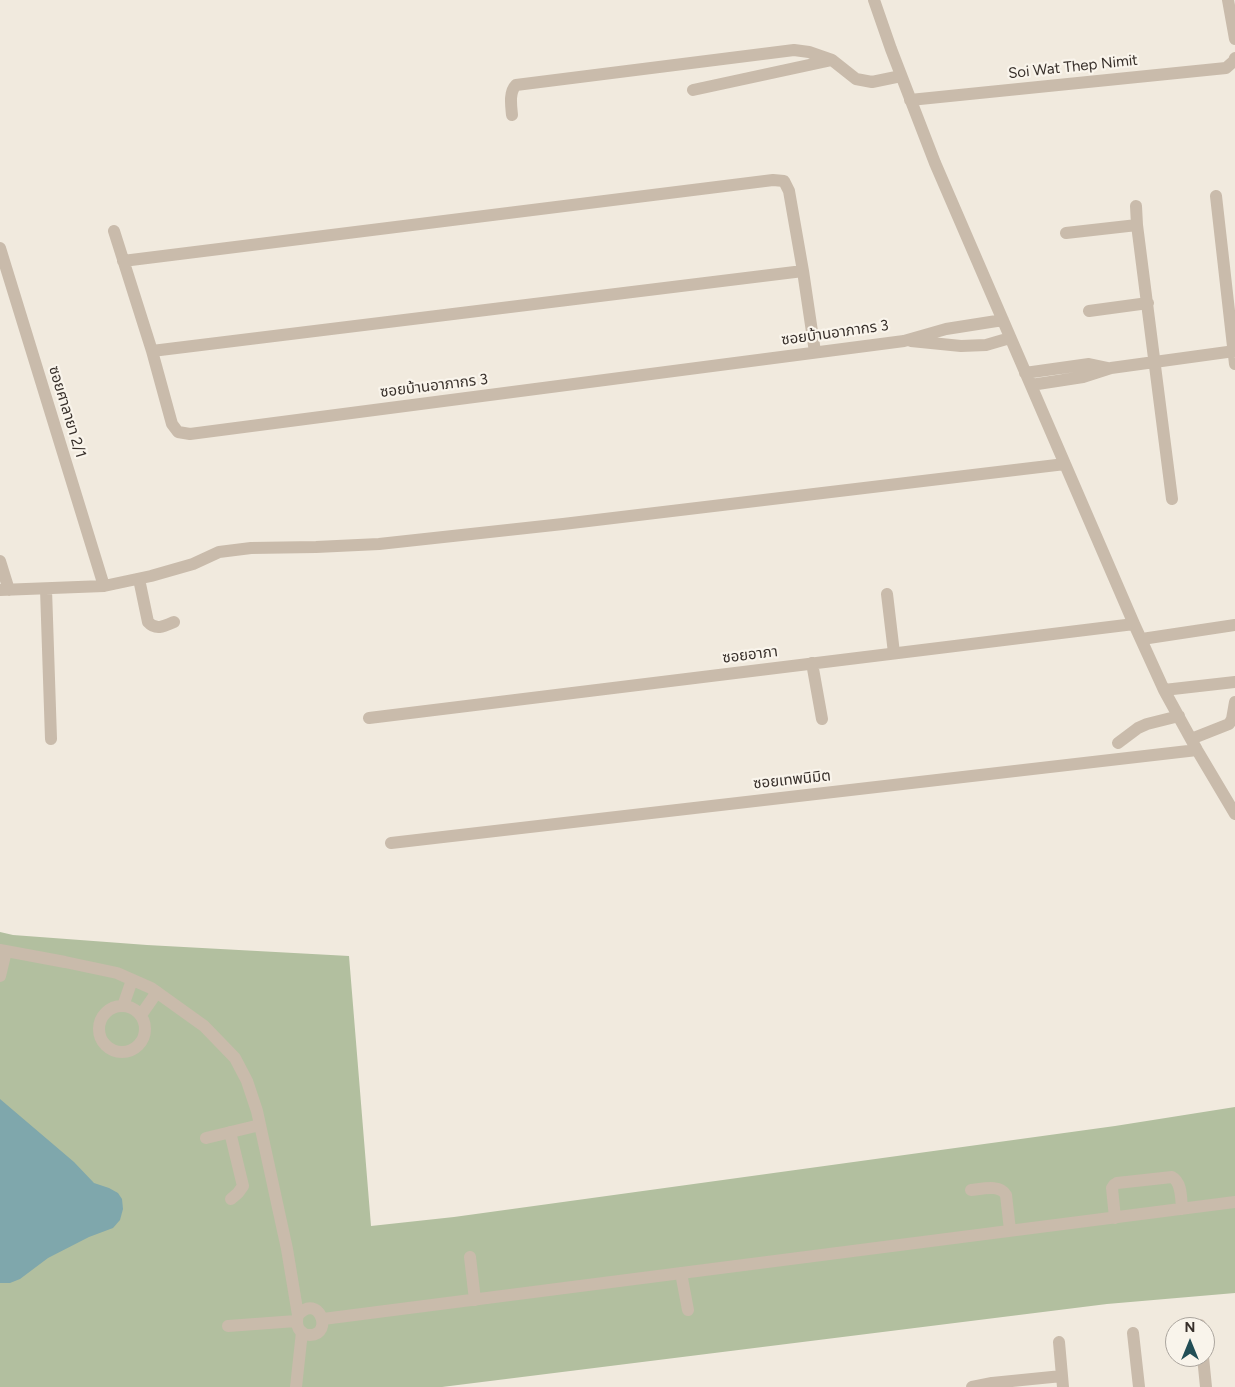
<!DOCTYPE html>
<html>
<head>
<meta charset="utf-8">
<style>
  body { margin:0 }
  #map { position:relative; width:1235px; height:1387px; overflow:hidden; background:#f1eade; font-family:Figtree,sans-serif }
  canvas { display:block }
  .north { position:absolute; left:1165px; top:1317px; width:50px; height:50px; box-sizing:border-box; background:#f9f4eb; border:1px solid #aba59e; border-radius:50%; rotate:0deg; font-size:14px; font-weight:700; line-height:20px; text-align:center; color:#372f2a }
  .north::after { content:''; display:block; margin:auto; width:18px; height:22px; background:#224e56; clip-path:polygon(50% 0,100% 100%,50% 72%,0 100%) }
</style>
</head>
<body>
<div id="map">
<canvas width="1235" height="1387"></canvas>
<div class="north">N</div>
</div>
<script>
const context = document.querySelector('canvas').getContext('2d');
context.lineJoin = 'round';
function fill(path, color) { context.fillStyle = color; context.fill(path, 'evenodd'); }
function strokePath(path, color, width, dash) { context.strokeStyle = color; context.lineWidth = width; context.lineCap = dash ? 'butt' : 'round'; context.setLineDash(dash || []); context.stroke(path); }
function label(font, color, halo, rows, align = 'center') {
  context.font = font + ' Figtree,"Noto Sans Thai",sans-serif'; context.lineWidth = 4.5; context.setLineDash([]); context.textBaseline = 'middle'; context.strokeStyle = halo; context.fillStyle = color; for (const [text, x, y, turn = 0] of rows) {
    context.save(); context.translate(x, y); context.rotate((+turn || 0) * Math.PI / 180); context.textAlign = isNaN(turn) ? turn : align; if (halo) context.strokeText(text, 0, 0); context.fillText(text, 0, 0); context.restore();
  }
}
const green = new Path2D(`
  M 0,932 L 13,935 L 147,945 L 349,956 L 371,1226 L 454,1217 L 1115,1126 L 1235,1107 L 1235,1293 L 1107,1304 L 442,1387 L 0,1387 Z`);
const water = new Path2D(`
  M 0,1099 L 74,1162 L 94,1183 L 109,1188 L 118,1193 L 122,1199 L 123,1209 L 120,1220 L 113,1228 L 89,1237 L 48,1258 L 20,1279 L 10,1283 L 0,1283 Z`);
const minor = new Path2D(`
  M 874,0 L 891,49 L 935,163 L 1134,624 L 1164,690 L 1197,750 L 1235,814
  M 1228,0 L 1235,39
  M 693,90 L 832,60
  M 910,100 L 1226,68 L 1234,61 L 1235,58
  M 512,115 C 511,105 509,92 516,85 L 794,50 L 809,52 L 832,60 L 856,79 L 872,82 L 901,76
  M 1216,196 L 1235,364
  M 1136,206 L 1137,225
  M 114,231 L 152,351 L 172,424 L 178,432 L 190,434 L 904,341 L 946,329 L 1003,320
  M 1066,233 L 1137,225 L 1172,499
  M 0,248 L 104,586
  M 123,261 L 773,180 L 784,181 L 789,191 L 803,271 L 815,352
  M 1089,311 L 1148,303
  M 911,341 L 961,346 L 986,345 L 1010,338
  M 152,351 L 803,271
  M 1025,373 L 1089,364 L 1108,368
  M 1031,385 L 1083,377 L 1111,368 L 1235,351
  M 0,561 L 9,590
  M 139,579 L 148,622 C 156,631 165,626 174,622
  M 46,589 L 51,739
  M 0,590 L 104,586 L 151,576 L 193,564 L 219,552 L 251,548 L 316,547 L 379,544 L 563,524 L 1065,464
  M 887,594 L 894,653
  M 1142,639 L 1235,625
  M 812,663 L 822,719
  M 1164,690 L 1235,682
  M 369,718 L 1134,624
  M 1191,739 L 1229,724 L 1232,719 L 1235,702
  M 1118,743 L 1138,728 L 1147,724 L 1179,716
  M 391,843 L 1197,750
  M 0,950 L 65,962 L 117,973 L 151,988 L 204,1026 L 235,1058 L 247,1081 L 257,1111 L 287,1249 L 298,1315 C 295,1325 299,1335 310,1335 C 334,1335 319,1292 298,1315
  M 0,976 L 6,951
  M99 1029a23 23 0 1 1 46 0a23 23 0 1 1-46 0Z
  M 123,1006 L 132,980
  M 141,1015 L 157,992
  M 230,1132 L 243,1186 L 238,1193 L 231,1199
  M 206,1138 L 260,1125
  M 971,1190 C 982,1189 1000,1184 1006,1195 L 1010,1230
  M 1115,1218 L 1112,1188 L 1114,1185 L 1117,1183 L 1172,1177 C 1182,1182 1181,1199 1182,1209
  M 470,1257 L 475,1300
  M 681,1273 L 688,1310
  M 323,1319 L 1235,1202
  M 1200,1325 L 1200,1327
  M 228,1326 L 296,1321
  M 1133,1333 L 1139,1387
  M 1059,1342 L 1063,1387
  M 1203,1357 L 1206,1387
  M 296,1387 L 302,1332
  M 972,1387 L 992,1383 L 1062,1376`);
const streetNames = [
  ["Soi Wat Thep Nimit",1073,67,-6],
  ["ซอยบ้านอาภากร 3",835,333,-8],
  ["ซอยบ้านอาภากร 3",434,386,-7],
  ["ซอยศาลายา 2/1",67,412,73],
  ["ซอยอาภา",750,655,-7],
  ["ซอยเทพนิมิต",792,780,-6]
];
fill(green, '#b2bf9f');
fill(water, '#7fa7ac');
strokePath(minor, '#c9bbab', 12);
label('15px', '#372f2a', '#f9f4eb', streetNames);
</script>
</body>
</html>
